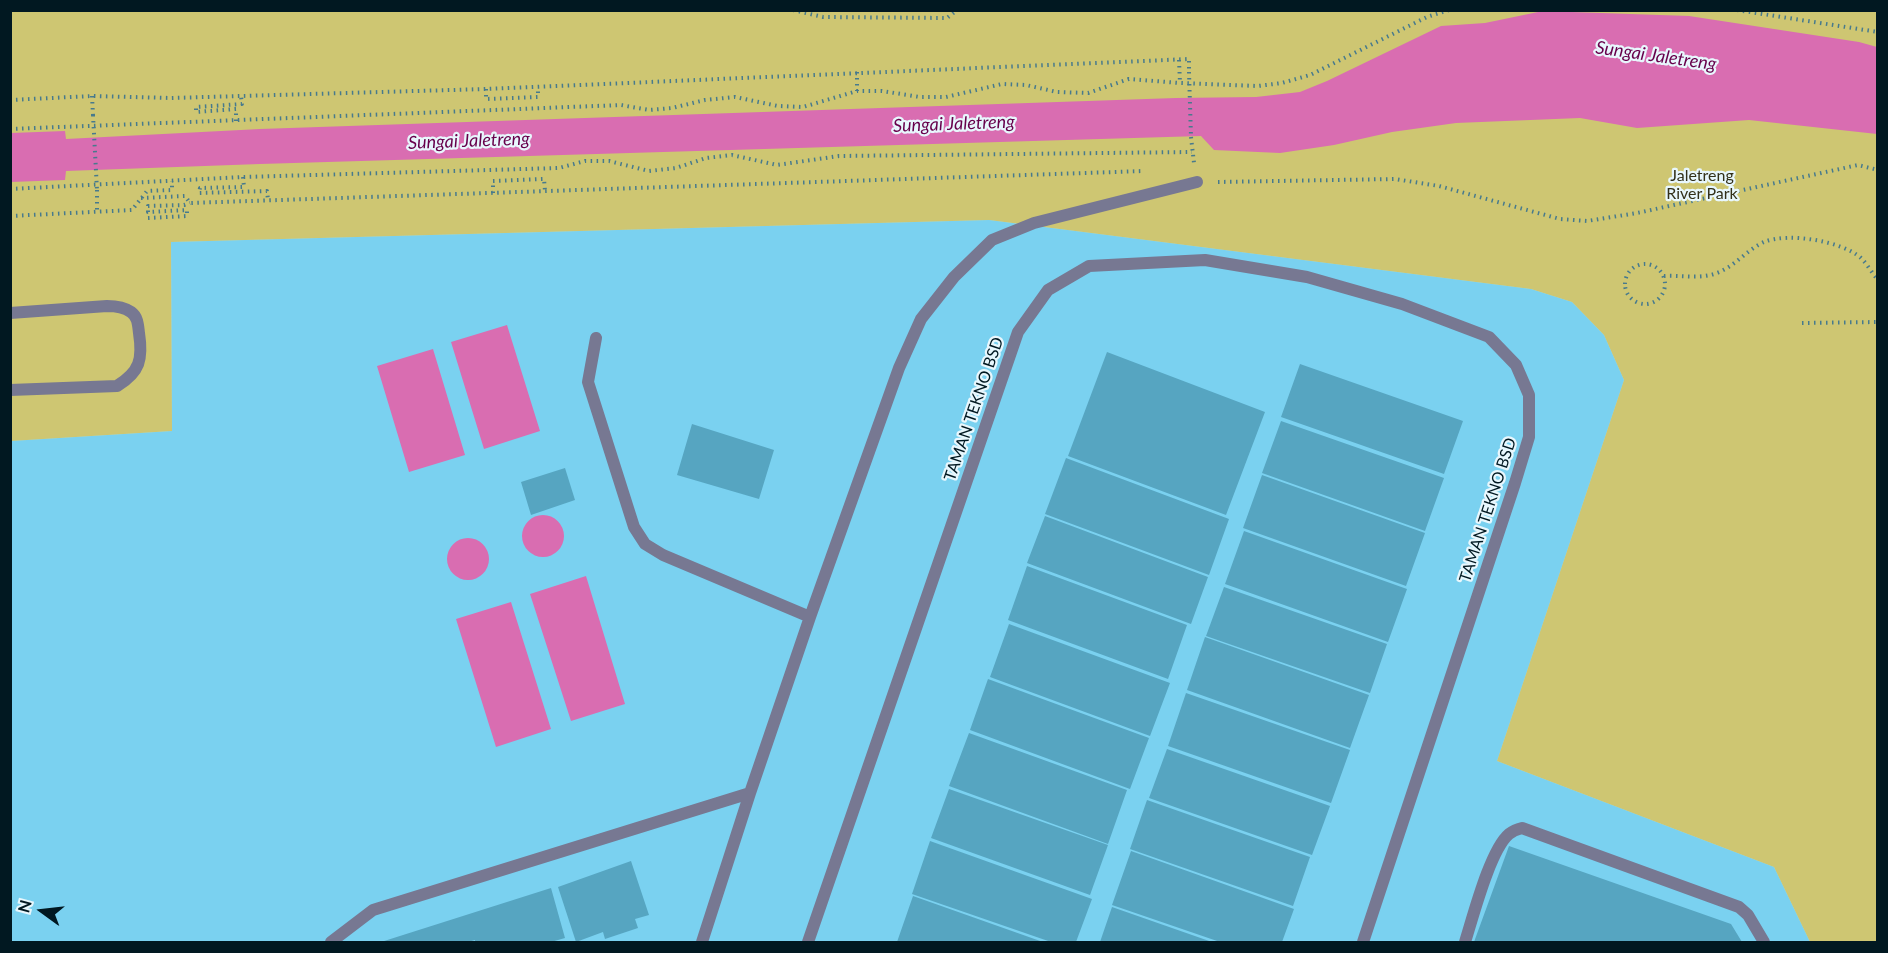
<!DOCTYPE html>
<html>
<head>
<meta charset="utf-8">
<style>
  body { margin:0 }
  #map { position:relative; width:1888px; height:953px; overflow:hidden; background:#91e0fe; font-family:Lato,sans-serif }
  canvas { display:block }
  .frame { position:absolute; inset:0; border:12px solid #011821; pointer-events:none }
  .north { position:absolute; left:12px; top:881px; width:60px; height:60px; -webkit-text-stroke:4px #e8f7fd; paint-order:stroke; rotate:285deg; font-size:16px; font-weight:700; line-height:24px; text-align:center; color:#011821 }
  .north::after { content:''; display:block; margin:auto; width:21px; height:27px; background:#011821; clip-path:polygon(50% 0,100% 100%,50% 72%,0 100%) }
</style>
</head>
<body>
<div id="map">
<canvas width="1888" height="953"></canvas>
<div class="frame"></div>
<div class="north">N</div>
</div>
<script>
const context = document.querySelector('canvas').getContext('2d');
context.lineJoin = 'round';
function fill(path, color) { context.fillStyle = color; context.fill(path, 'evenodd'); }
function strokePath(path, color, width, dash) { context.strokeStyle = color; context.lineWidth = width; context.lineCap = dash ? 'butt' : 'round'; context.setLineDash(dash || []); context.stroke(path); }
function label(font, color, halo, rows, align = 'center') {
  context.font = font + ' Lato,sans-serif'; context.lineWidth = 4.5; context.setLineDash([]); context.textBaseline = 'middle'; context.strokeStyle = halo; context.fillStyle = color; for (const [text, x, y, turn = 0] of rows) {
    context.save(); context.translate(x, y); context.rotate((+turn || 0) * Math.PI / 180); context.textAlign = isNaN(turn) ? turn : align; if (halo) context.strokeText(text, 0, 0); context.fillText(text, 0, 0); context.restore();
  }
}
const built = new Path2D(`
  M 989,220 L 1531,289 L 1572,302 L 1604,335 L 1624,380 L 1497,761 L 1774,867 L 1810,942 L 11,942 L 11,441 L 172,431 L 171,242 Z`);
const green = new Path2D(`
  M 11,11 L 1877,11 L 1877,942 L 1810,942 L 1774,867 L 1497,761 L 1624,380 L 1604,335 L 1572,302 L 1531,289 L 989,220 L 171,242 L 172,431 L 11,441 Z`);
const water = new Path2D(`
  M 1543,11 L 1689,16 L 1859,42 L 1877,47 L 1877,134 L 1749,120 L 1637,128 L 1580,118 L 1456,123 L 1392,132 L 1334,145 L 1280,153 L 1214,150 L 1201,136 L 260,164 L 66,171 L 65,180 L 11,182 L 11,133 L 65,131 L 66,139 L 260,129 L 1176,98 L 1256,97 L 1300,92 L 1327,81 L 1441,26 L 1485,23 Z
  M 507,325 L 540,431 L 484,449 L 451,342 Z
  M 433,349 L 465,455 L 409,472 L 377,366 Z
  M522 536a21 21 0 1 1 42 0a21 21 0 1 1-42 0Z
  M447 559a21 21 0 1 1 42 0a21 21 0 1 1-42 0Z
  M 586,576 L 625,704 L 571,721 L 530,594 Z
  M 511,602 L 551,729 L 496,747 L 456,619 Z`);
const building = new Path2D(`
  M 1107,352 L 1265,412 L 1226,515 L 1068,456 Z
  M 1300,364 L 1463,421 L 1444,474 L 1281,417 Z
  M 1281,421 L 1444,478 L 1425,531 L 1262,473 Z
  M 692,424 L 774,450 L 759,499 L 677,475 Z
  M 1066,458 L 1229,519 L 1209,575 L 1045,514 Z
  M 565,468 L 575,500 L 531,515 L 521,482 Z
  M 1262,475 L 1425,533 L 1406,586 L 1243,528 Z
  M 1045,516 L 1208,577 L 1191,624 L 1027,563 Z
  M 1244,531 L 1407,589 L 1388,642 L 1225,584 Z
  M 1027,566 L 1187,625 L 1168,679 L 1008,620 Z
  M 1224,587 L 1387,644 L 1370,693 L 1206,636 Z
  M 1009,624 L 1170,683 L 1150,736 L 990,677 Z
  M 1205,637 L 1369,695 L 1350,748 L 1187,690 Z
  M 988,679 L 1149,738 L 1130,789 L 970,730 Z
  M 1186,693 L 1350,750 L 1331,803 L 1168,746 Z
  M 969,733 L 1127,790 L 1108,844 L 949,786 Z
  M 1167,749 L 1330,806 L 1312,855 L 1149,798 Z
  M 949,789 L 1108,845 L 1090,895 L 931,838 Z
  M 1147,800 L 1310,857 L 1293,906 L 1130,849 Z
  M 930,841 L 1092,899 L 1076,942 L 1051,942 L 912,894 Z
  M 1509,846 L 1731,924 L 1742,942 L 1474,942 Z
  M 1131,851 L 1294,909 L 1282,942 L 1220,942 L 1112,905 Z
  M 631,861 L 649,915 L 635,919 L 638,928 L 605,939 L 603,932 L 576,942 L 558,887 Z
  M 551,888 L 565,938 L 551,942 L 475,942 L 475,940 L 468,942 L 381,942 Z
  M 913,896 L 1043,942 L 897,942 Z
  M 1112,907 L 1212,942 L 1100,942 Z`);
const path = new Path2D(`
  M 793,10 L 823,17 L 947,18 L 957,10
  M 1737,10 L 1878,32
  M 1179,60 L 1180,83
  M 857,72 L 857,91
  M 486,89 L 486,99 L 538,97 L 538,87
  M 92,96 L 93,115
  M 10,100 L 92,96 L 171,98 L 486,89 L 1189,59 L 1189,72
  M 236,121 L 236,109 L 196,112 L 196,107 L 242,104 L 241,96
  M 10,129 L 621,105 L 649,110 L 672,108 L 705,100 L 735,97 L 778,106 L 803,107 L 857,91 L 882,91 L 920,97 L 946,97 L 1002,84 L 1026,85 L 1057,92 L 1088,93 L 1129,79 L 1180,83 L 1258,86 L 1282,83 L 1310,75 L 1427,17 L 1449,10
  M 1191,137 L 1194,163
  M 243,177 L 244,187 L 200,188 L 199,193 L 267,191 L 268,200
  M 1218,182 L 1395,179 L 1439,186 L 1560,219 L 1587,221 L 1637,213 L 1858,165 L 1878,170
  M 10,189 L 243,177 L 559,168 L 585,161 L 609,161 L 649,171 L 676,168 L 706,158 L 732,155 L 777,165 L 839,156 L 1192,152
  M 97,190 L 97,212
  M 493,193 L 493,181 L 544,179 L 545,191
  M 141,198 L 185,196 L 190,203 L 1144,171
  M 10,216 L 132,210 L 147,191 L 172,190 L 172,181
  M 148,218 L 187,216 L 187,210 L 148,212 L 148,206 L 184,205 L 190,203
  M1625 284a20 20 0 1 1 40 0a20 20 0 1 1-40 0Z
  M 1664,276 C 1680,275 1698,279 1714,274 C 1734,268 1746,250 1764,242 C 1788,232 1842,241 1861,258 C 1867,264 1872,273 1878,280
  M 1802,323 L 1878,322`);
const service = new Path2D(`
  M 10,313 L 107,306 C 115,306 124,307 131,312 C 138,317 138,325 139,333 C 143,359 140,372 117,386 L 10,390
  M 596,338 L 588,382 L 634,527 L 645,544 L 663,555 L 810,617 L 750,793 L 702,942
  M 810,617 L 899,368 L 921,319 L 954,277 L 992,240 L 1034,223 L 1197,182
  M 331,942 L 373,910 L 750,793
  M 808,942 L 1018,332 L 1048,290 L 1089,266 L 1205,260 L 1307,277 L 1402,304 L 1489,337 L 1516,365 L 1529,395 L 1529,437 L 1515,483 L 1363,942
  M 1465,942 C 1473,917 1490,850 1509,834 C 1513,831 1518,829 1522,828 L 1739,907 L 1748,915 L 1764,942`);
const pathBridge = new Path2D(`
  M 1189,72 L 1191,137
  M 93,115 L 97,190`);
const parkNames = [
  ["Jaletreng",1702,176],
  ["River Park",1702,194]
];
const streetNames = [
  ["TAMAN TEKNO BSD",974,409,-71],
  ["TAMAN TEKNO BSD",1488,510,-72]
];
const waterNames = [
  ["Sungai Jaletreng",1656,56,8],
  ["Sungai Jaletreng",954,124,-2],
  ["Sungai Jaletreng",469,141,-2]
];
fill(built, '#7ad1f0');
fill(green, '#cec672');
fill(water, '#d96db1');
fill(building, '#56a5c1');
strokePath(path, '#477a8d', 4, [1.5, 4.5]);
strokePath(service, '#777892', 12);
strokePath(pathBridge, '#477a8d', 4, [1.5, 4.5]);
label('16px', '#323019', '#e8f7fd', parkNames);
label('16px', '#011821', '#e8f7fd', streetNames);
label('italic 18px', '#67004b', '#e8f7fd', waterNames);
</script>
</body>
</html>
